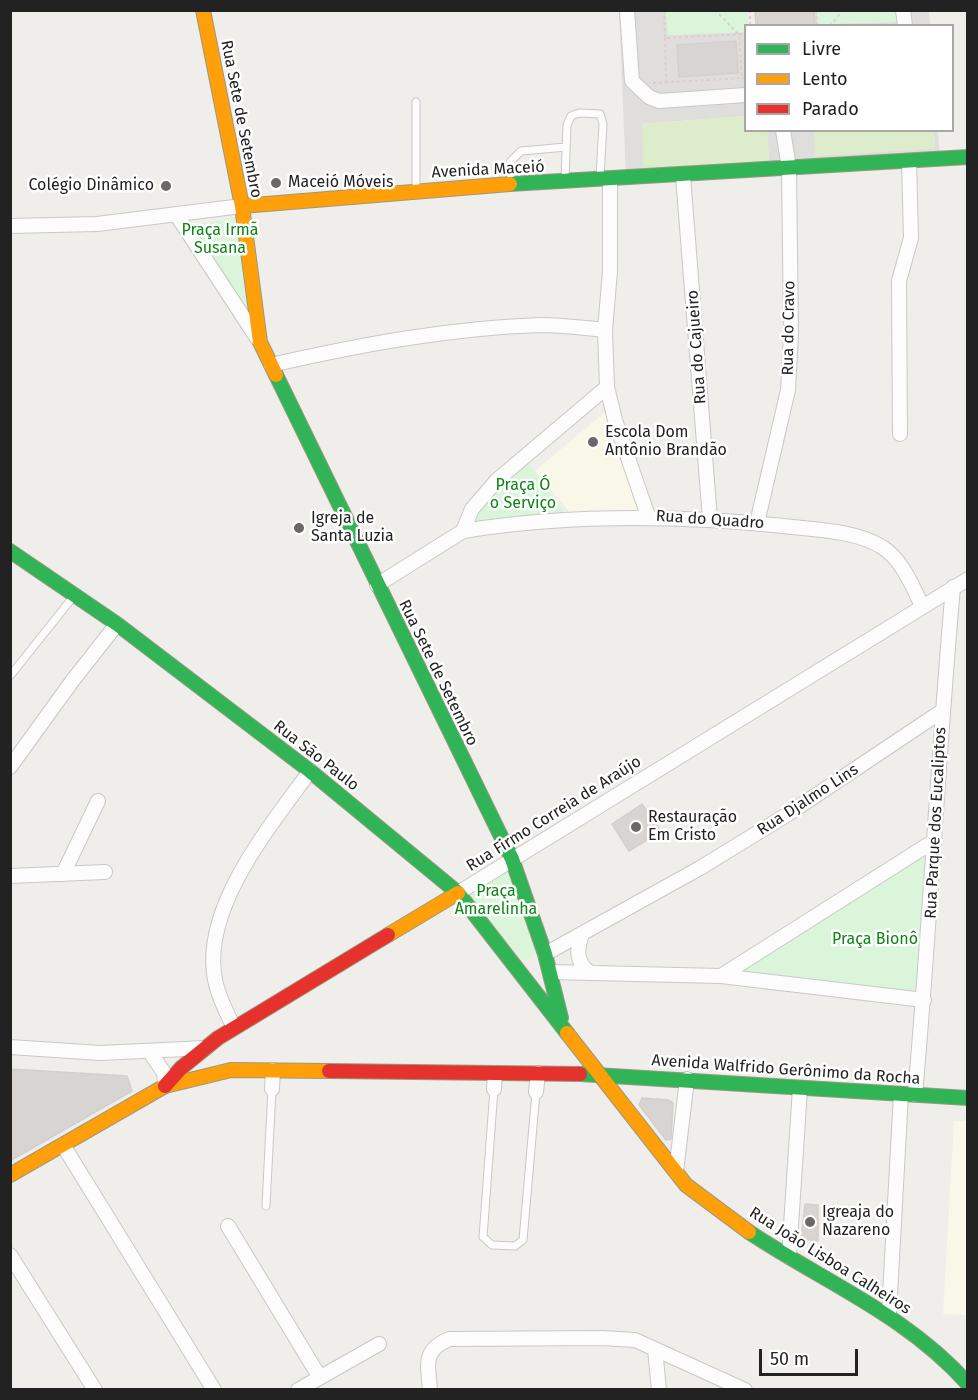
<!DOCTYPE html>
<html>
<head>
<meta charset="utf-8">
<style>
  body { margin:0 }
  #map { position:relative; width:978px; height:1400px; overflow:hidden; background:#f0eeeb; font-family:"Fira Sans",sans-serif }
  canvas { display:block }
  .frame { position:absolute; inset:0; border:12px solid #222; pointer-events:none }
  .legend { position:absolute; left:744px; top:24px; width:210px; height:108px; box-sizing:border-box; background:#fff; border:2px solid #a7a7a7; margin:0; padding:8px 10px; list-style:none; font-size:18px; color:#222 }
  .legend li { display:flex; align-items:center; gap:12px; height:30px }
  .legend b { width:30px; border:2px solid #a7a7a7 }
  .scale { position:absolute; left:759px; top:1349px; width:99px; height:27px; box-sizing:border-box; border:3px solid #222; border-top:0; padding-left:8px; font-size:18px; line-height:21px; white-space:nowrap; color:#222; -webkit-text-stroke:4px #fff; paint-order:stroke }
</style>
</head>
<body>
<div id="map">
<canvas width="978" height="1400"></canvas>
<div class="frame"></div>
<ul class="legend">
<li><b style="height:8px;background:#30b455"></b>Livre</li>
<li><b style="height:8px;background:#ff9f0a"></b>Lento</li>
<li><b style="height:8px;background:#e5322d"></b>Parado</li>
</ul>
<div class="scale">50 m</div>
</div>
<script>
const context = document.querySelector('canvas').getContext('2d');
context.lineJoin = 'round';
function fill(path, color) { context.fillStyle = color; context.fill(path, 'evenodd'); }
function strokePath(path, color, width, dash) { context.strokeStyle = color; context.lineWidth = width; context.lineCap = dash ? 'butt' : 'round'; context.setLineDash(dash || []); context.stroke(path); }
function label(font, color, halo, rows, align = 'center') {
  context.font = font + ' "Fira Sans",sans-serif'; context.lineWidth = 5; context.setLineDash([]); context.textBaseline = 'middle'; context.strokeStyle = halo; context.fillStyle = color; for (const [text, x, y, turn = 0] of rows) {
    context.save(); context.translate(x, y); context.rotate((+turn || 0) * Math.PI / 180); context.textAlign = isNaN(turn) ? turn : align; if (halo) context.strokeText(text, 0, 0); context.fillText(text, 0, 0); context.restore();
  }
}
const residential = new Path2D(`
  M 619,11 L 678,11 L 666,12 L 669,35 L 745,32 L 745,116 L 642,124 L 769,161 L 767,130 L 814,131 L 816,156 L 935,148 L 934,131 L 938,131 L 940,158 L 626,177 Z
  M 814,11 L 817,11 L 818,24 L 897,22 L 898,11 L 929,11 L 930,25 L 815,25 Z`);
const education = new Path2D(`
  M 605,412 L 638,511 L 573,516 L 535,471 Z
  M 954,1121 L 967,1121 L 967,1315 L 943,1314 Z`);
const grass = new Path2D(`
  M 745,116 L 746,130 L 767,131 L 769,161 L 643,170 L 642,124 Z
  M 814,131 L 934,131 L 935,148 L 815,156 Z`);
const park = new Path2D(`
  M 666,11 L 748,11 L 748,25 L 746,26 L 745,32 L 668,35 Z
  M 817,11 L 898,11 L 897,22 L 818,24 Z
  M 237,217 L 254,327 L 188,226 Z
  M 526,459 L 566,515 L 468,527 L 472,515 Z
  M 928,854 L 919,991 L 730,974 Z
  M 508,867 L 536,950 L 530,959 L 522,960 L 464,894 Z`);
const building = new Path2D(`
  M 755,10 L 814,10 L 815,26 L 756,26 Z
  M 736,41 L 738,73 L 679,77 L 677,45 Z
  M 642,804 L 661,831 L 629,851 L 612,824 Z
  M 10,1069 L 127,1076 L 132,1091 L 10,1161 Z
  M 642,1098 L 668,1100 L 673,1103 L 671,1139 L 666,1140 L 639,1105 Z
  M 805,1204 L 818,1205 L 818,1241 L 801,1239 Z`);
const path = new Path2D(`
  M 664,10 L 665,38 L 746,34
  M 715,10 L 739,35 L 742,79
  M 750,10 L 750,26
  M 816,10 L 817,26
  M 830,26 L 843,10
  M 881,26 L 893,25
  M 665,38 L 666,83
  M 653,83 L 746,78`);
const lane = new Path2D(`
  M 416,102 L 416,189
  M 565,179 L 567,125 L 571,116 L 579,113 L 600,114 L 603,124 L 600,176
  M 511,182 L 510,162 L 521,151 L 566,147
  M 10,676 L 73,597
  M 494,1089 L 483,1237 L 492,1245 L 515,1246 L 523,1240 L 536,1092
  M 266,1206 L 272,1089`);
const street = new Path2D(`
  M 627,10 L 632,81 L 649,97 L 659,101 L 746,95
  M 903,10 L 905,26
  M 683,176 L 710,519
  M 610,180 L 610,271 L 605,330 L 607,387 L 615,420 L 648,516
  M 176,214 L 257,338
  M 10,226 L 97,224 L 242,206
  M 271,365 C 359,345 449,328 540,325 C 561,325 583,328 605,330
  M 900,434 L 899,281 L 911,238 L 909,161
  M 757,523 L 788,390 L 791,334 L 789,168 L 783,130
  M 463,531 C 570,514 677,515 784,526 C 815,530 855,530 882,547 C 901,558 913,587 922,606
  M 377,585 L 463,531 L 472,509 L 497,480 L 607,387
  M 10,767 L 73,680 L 117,624
  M 63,874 L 98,801
  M 10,876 L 105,872
  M 458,893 L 968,579
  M 582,934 C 577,949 575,961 589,972
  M 545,954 L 700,868 L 788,814 L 942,711
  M 550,972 L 721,976 L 924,1000
  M 721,976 L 934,841
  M 234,1028 C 226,1011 216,992 214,973 C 205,903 272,824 310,771
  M 10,1047 L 100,1053 L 206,1048
  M 150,1052 L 164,1073 L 165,1086
  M 272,1089 L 273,1070
  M 494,1089 L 495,1073
  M 536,1092 L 538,1073
  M 915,1095 C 930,926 938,756 953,587
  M 63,1145 L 214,1390
  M 676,1172 L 687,1079
  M 228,1226 L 319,1376
  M 10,1255 L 95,1390
  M 789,1257 L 800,1088
  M 889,1313 L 901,1094
  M 655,1349 L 659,1390
  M 298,1390 L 379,1344
  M 430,1390 C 428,1364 422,1351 449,1339 L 602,1338 L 635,1340 L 745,1390`);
const fast = new Path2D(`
  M 510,184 L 968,157
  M 276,375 L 512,859 L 545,954 L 561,1018
  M 10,551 L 117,624 L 310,771 L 458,893 L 567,1033
  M 580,1074 L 968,1098
  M 749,1232 C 824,1282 907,1315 968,1384`);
const slow = new Path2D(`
  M 203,10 L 242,206 L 260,342 L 276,375
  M 242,206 L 510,184
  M 388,935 L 458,893
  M 567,1033 L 686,1185 L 749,1232
  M 10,1175 L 165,1086 L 231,1070 L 329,1071`);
const jam = new Path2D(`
  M 329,1071 L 580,1074
  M 165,1086 L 181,1068 L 218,1038 L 388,935`);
const markers = [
  [276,183,6,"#6a6968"],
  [166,186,6,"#6a6968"],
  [593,442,6,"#6a6968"],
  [299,528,6,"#6a6968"],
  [636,827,6,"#6a6968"],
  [810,1222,6,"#6a6968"]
];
const streetNames = [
  ["Rua Sete de Setembro",241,119,79],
  ["Avenida Maceió",488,170,-3],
  ["Rua do Cravo",789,328,-89],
  ["Rua do Cajueiro",697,347,-94],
  ["Rua do Quadro",710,520,4],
  ["Rua Sete de Setembro",438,673,64],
  ["Rua São Paulo",316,756,38],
  ["Rua Djalmo Lins",808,800,-33],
  ["Rua Firmo Correia de Araújo",554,814,-32],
  ["Rua Parque dos Eucaliptos",936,823,-87],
  ["Avenida Walfrido Gerônimo da Rocha",786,1070,4],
  ["Rua João Lisboa Calheiros",830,1261,32]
];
const poiNames = [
  ["Maceió Móveis",288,183],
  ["Colégio Dinâmico",154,186,"right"],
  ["Escola Dom",605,433],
  ["Antônio Brandão",605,451],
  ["Igreja de",311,519],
  ["Santa Luzia",311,537],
  ["Restauração",648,818],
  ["Em Cristo",648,836],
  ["Igreaja do",822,1213],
  ["Nazareno",822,1231]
];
const parkNames = [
  ["Praça Irmã",220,231],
  ["Susana",220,249],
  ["Praça Ó",523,486],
  ["o Serviço",523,504],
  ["Praça",496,892],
  ["Amarelinha",496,910],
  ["Praça Bionô",875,940]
];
fill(residential, '#dfdedc');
fill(education, '#f8f7e8');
fill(grass, '#ddeccb');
fill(park, '#daf5da');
fill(building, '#d7d4d2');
strokePath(building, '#d3d0cc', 1.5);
strokePath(lane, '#c9c8c7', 9);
strokePath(street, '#c9c8c7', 16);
strokePath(fast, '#999a82', 16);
strokePath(slow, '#999a82', 16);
strokePath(jam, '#999a82', 16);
strokePath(path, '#dccecd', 2, [3, 3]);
strokePath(lane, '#fdfcfc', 7);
strokePath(street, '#fdfcfc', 14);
strokePath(fast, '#30b455', 14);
strokePath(slow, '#ff9f0a', 14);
strokePath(jam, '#e5322d', 14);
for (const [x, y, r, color] of markers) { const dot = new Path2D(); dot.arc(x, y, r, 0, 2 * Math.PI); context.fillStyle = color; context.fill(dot); strokePath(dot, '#fff', 2); }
label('16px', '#222', '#fff', streetNames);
label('16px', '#222', '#fff', poiNames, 'left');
label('16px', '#0c8416', '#fff', parkNames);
</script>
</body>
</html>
